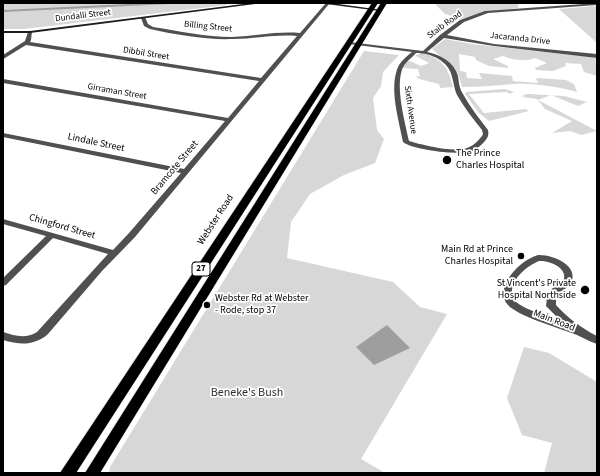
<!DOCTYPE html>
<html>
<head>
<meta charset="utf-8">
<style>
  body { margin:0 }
  #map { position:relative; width:600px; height:476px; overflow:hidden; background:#fff; font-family:"Source Sans 3",sans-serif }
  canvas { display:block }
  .frame { position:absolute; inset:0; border:4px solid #000; pointer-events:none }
</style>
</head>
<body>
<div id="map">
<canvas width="600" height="476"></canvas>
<div class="frame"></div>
</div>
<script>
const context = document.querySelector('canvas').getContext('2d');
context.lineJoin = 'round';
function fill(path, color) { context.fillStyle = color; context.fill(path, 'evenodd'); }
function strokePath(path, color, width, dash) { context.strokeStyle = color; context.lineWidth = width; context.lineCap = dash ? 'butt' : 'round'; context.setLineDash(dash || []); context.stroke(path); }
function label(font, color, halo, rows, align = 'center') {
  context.font = font + ' "Source Sans 3",sans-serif'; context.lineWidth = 3.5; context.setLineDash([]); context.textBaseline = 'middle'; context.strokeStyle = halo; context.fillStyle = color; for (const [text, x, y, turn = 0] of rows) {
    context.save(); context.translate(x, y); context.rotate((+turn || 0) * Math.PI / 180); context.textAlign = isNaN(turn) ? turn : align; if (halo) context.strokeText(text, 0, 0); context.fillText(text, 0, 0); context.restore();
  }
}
const green = new Path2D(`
  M 3,3 L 230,3 L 226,3 L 227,5 L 24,29 L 3,29 Z
  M 437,3 L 516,3 L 519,5 L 518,8 L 486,12 L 457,20 L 455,17 L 445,14 L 436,5 Z
  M 597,6 L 597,43 L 559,9 L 596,6 Z
  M 445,39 L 472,44 L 590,57 L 597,59 L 597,76 L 584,72 L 581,64 L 565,63 L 566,66 L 553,71 L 536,70 L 535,68 L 547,63 L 535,58 C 525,62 512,60 503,56 L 493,59 L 508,66 L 508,68 L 489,66 L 476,60 L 475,57 L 459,54 L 460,71 L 466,72 L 467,78 L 482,79 L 479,73 L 512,76 L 513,81 L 538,83 L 536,78 L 566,80 L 574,84 L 577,92 C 558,87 535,83 515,84 C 497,85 480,87 462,87 C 456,60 448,65 432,49 Z
  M 364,51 L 399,55 L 383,72 L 381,86 L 373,98 L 377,130 L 384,139 L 375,163 L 344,175 L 310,194 L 291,222 L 287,258 L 393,282 L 420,307 L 447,314 L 361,459 L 385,473 L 109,473 L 110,467 Z
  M 422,53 C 442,59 448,66 453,87 L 440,88 L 439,84 L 419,79 L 416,76 L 420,76 L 418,69 L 403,68 L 405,62 L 410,61 L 421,66 L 429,63 L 416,56 L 416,55 Z
  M 505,89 L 514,92 L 510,94 L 507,92 L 469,94 L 484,113 L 526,109 L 529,111 L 489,121 L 479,113 L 465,94 L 466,92 Z
  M 529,94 L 564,96 L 587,102 L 578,106 L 551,95 L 538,100 L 597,131 L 581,135 L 570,131 L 552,133 L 572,121 L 545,109 L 537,99 L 523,97 L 523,95 Z
  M 524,347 L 549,353 L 597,382 L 597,473 L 544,473 L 552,443 L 522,435 L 507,398 Z`);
const water = new Path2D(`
  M 387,325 L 410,348 L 374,365 L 356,347 Z`);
const stream = new Path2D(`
  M 3,11 L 170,3`);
const street = new Path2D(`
  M 326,3 L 329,4 L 135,237 L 102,271 L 48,334 C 34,346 20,345 3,340 L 3,332 C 15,336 26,339 37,332 L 108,254 L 53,238 L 6,285 L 3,286 L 3,278 L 46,236 L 3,224 L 3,219 L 113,250 L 129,233 L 181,173 L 3,137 L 3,133 L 184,169 L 225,121 L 3,83 L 3,79 L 228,118 L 259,81 L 26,45 L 5,58 L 3,59 L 3,55 L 25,41 L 28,32 L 30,31 L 32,32 L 31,40 L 30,42 L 261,78 L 297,36 C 276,34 255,39 233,39 C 206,40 177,35 150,29 L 144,26 L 141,18 L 145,17 L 148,24 L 153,27 C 179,31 206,37 232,37 C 255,36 277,31 300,33 Z
  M 597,3 L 597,5 L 488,13 L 464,22 L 447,35 L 494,44 L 597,54 L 597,58 L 494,46 L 444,38 L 427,52 C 441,55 454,62 458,76 C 459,82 459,88 463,94 C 470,107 479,118 488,130 C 489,135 488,137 485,141 C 481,146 475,150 470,152 C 457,155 413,150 403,142 C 399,120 388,86 399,65 C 402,60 407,56 412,52 L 349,44 L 347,43 L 349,42 L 423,51 L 440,35 L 460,20 L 485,11 ZM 416,53 C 431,53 449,61 452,77 C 454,83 454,89 457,95 C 464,107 473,119 482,130 L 483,134 L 482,136 C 478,141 473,146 467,148 C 455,153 422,145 409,141 C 405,122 393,80 405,64 C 408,60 413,57 416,53 Z
  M 538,255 C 551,254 580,265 571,283 C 568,288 561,291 556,295 L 556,305 C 568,318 581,328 597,336 L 597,344 C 588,341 580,336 572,333 C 558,328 516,315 508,305 C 501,298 503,287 508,279 C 515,268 525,259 538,255 ZM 539,261 C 548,260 567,267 564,279 C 561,286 551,286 548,294 C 546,297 547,302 546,306 L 561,321 C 549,317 523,309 515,301 C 513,299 512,295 512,292 C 512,278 527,266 539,261 Z`);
const secondary = new Path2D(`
  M 251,3 L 263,3 L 30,33 L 3,33 L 3,31 L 30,31 Z
  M 318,3 L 331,3 L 382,10 L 380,11 Z`);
const primary = new Path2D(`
  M 372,3 L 378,3 L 76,473 L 60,473 Z
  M 381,3 L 387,3 L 100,473 L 85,473 Z`);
const markers = [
  [447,160,5,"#000"],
  [521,256,4,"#000"],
  [585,290,5,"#000"],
  [207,305,4,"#000"]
];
const farStreetnames = [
  ["Dundalli Street",83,16,-7],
  ["Staib Road",445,25,-36],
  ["Billing Street",208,27,6],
  ["Jacaranda Drive",520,39,6],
  ["Dibbil Street",146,54,9],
  ["Girraman Street",117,92,10],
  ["Sixth Avenue",410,110,82]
];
const shields = [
  [201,269,18]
];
const shieldNames = [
  ["27",201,269]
];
const streetNames = [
  ["Lindale Street",96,143,12],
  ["Bramcote Street",175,168,-50],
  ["Webster Road",216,220,-57],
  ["Chingford Street",62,227,16],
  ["Main Road",554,321,21]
];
const poiNames = [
  ["The Prince",456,154],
  ["Charles Hospital",456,166],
  ["Main Rd at Prince",513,250,"right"],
  ["Charles Hospital",513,262,"right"],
  ["St Vincent's Private",576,284,"right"],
  ["Hospital Northside",576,296,"right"],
  ["Webster Rd at Webster",215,299],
  ["- Rode, stop 37",215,311]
];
const nearParknames = [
  ["Beneke's Bush",247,393]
];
fill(green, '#d7d7d7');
fill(water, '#9e9e9e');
strokePath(stream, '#9e9e9e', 2);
strokePath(primary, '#dbdbdb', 1);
fill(street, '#505050');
fill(secondary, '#1d1d1d');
fill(primary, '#000');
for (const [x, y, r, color] of markers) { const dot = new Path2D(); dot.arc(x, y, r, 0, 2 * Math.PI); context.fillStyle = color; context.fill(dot); strokePath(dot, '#fff', 1.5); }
label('9px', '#000', '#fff', farStreetnames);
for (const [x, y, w] of shields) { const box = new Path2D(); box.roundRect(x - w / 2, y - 7, w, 14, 3); context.fillStyle = '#fff'; context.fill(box); strokePath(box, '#000', 1); }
label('bold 9px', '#000', null, shieldNames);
label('10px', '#000', '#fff', streetNames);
label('10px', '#000', '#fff', poiNames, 'left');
label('12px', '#2e2e2e', '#fff', nearParknames);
</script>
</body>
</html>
